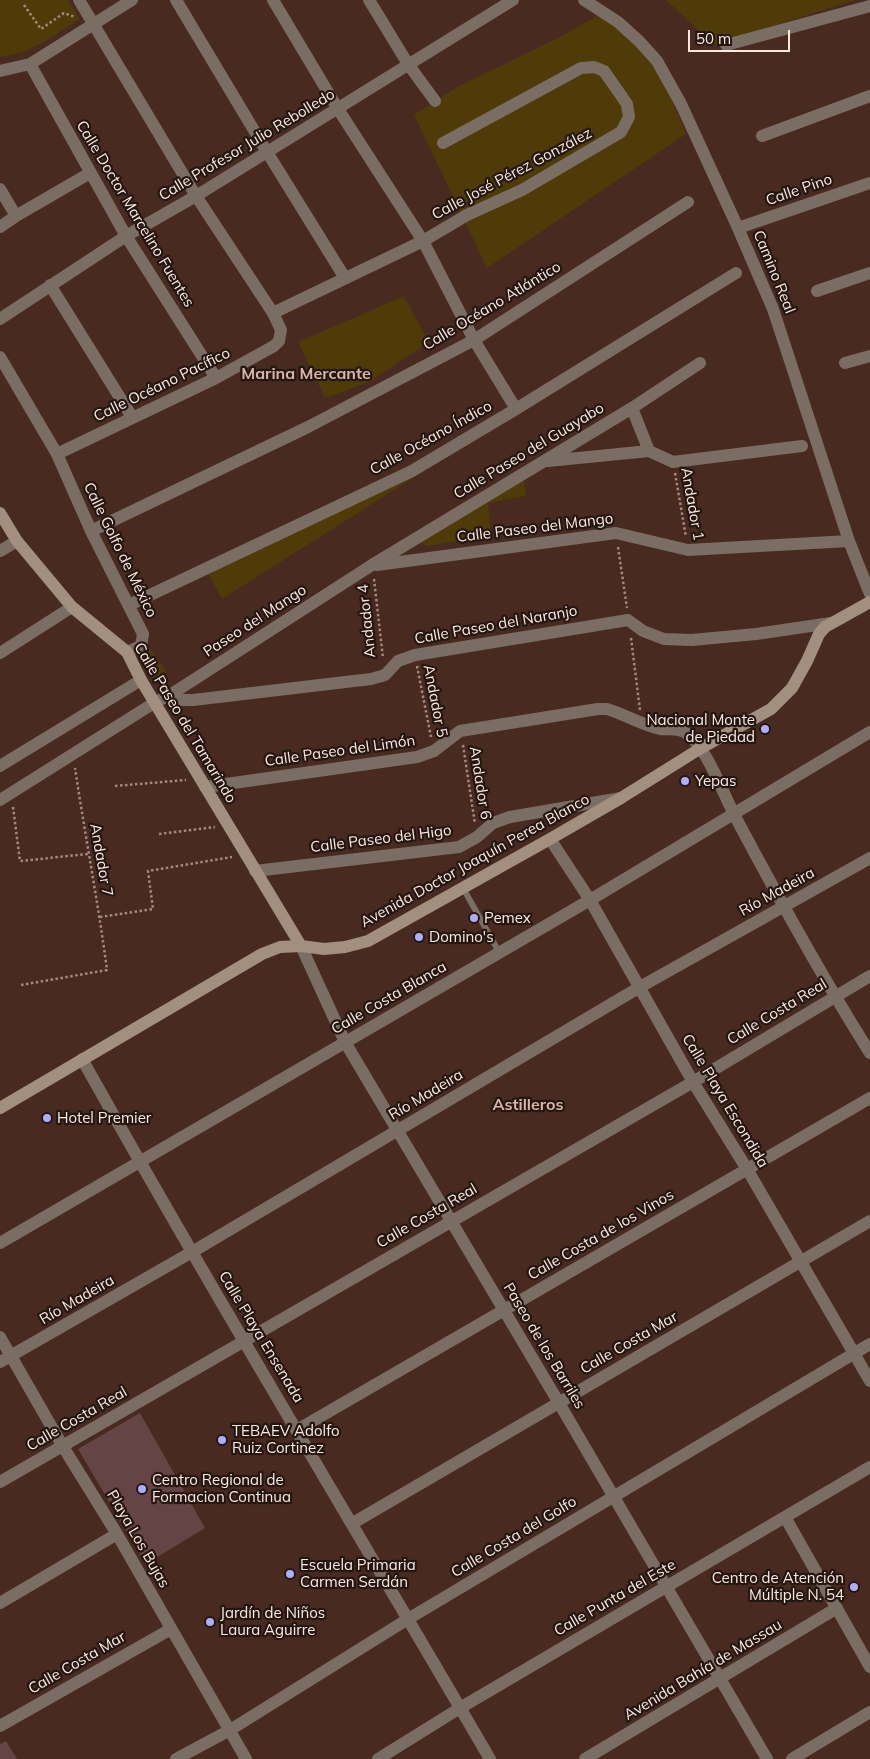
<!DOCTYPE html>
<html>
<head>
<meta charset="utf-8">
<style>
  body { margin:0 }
  #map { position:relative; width:870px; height:1759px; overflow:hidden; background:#482a20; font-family:Mulish,sans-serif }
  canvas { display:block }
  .scale { position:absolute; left:688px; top:30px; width:102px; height:22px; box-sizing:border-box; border:2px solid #fde8e1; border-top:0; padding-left:6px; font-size:15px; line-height:18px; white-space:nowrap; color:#fde8e1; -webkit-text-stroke:4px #241712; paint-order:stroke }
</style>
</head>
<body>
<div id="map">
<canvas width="870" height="1759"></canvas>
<div class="scale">50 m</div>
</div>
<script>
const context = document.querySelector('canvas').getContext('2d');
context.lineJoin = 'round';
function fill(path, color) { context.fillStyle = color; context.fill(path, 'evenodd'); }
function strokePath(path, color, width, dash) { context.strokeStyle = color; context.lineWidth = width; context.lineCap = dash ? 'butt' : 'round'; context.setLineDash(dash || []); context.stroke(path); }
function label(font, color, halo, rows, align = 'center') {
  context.font = font + ' Mulish,sans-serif'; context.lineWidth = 4.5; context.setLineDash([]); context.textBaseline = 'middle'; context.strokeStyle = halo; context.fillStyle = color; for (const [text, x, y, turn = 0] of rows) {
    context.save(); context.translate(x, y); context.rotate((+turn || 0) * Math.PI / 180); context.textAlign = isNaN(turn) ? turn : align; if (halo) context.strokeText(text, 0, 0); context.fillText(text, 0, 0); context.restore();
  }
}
const green = new Path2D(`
  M 0,0 L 68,0 L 80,19 L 44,42 L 23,52 L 0,57 Z
  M 666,0 L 855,0 L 714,45 Z
  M 602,13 L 657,64 L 686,134 L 487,268 L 414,115 L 459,86 L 560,37 Z
  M 404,296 L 429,342 L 369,382 L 325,398 L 298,342 Z
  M 406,467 L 413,478 L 222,599 L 203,565 Z
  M 522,469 L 526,496 L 488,503 L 491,535 L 428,546 L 421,543 L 430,525 Z
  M 148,646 L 166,670 L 154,680 L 138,653 Z`);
const building = new Path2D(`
  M 140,1413 L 205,1528 L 146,1564 L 78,1449 Z
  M 6,1741 L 17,1759 L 0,1759 L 0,1744 Z`);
const path = new Path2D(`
  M 24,5 L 41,29 L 64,13 L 75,17
  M 675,473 L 686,537
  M 618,547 L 627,608
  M 374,579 L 383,658
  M 631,638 L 640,710
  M 417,666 L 431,737
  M 463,745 L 475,824
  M 115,786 L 186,780
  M 13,807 L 20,861 L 88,854
  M 159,834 L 215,827
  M 100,917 L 153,909 L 148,871 L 232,857
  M 21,985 L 107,970 C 98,902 85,835 75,768`);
const lane = new Path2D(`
  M 463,888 L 499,952`);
const street = new Path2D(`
  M 176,0 L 267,152 L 345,278
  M 273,0 L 338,109 L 423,241 L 474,340 L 516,409
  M 369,0 L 408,64 L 435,101
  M 584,0 L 618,22 L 640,42 L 657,61 L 681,104 L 738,228 L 773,309 L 849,541 L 870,594
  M 726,45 L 870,6
  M 30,64 L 126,236 L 216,378
  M 0,71 L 30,64 L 132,0
  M 762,136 L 870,96
  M 0,189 L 16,216
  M 0,227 L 16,216 L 90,173
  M 738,228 L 870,183
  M 50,285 L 132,417
  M 817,291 L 870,273
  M 273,313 L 423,241 L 467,215 L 522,190 L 621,132 L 629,117 L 627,104 L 604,71 L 594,67 L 581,68 L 443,143
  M 0,319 L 126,236 L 196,196 L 513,0
  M 0,357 L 57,454 L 91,531 L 143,634 L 141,646 L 127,652
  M 845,363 L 870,356
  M 632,408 L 649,451
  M 57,454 L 216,378 L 274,346 L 279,341 L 281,330 L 273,313 L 196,196 L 79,0
  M 548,461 L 649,451 L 673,462 L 802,446
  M 91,531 L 308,427 L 474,340 L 688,202
  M 0,551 L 17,541
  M 377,565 L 616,533 L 688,550 L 849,541
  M 129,605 L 412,471 L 516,409 L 736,273
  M 0,653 L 72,607
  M 170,695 L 179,700 L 193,700 L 371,679 L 385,675 L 398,661 L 415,655 L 628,620 L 643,631 L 664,639 L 692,640 L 756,634 L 831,623
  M 0,766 L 141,680
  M 205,787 L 417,757 L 434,751 L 460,731 L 598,709 L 607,709 C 624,714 642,725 660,729 C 668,730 678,727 686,733 C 708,748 723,795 737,820 C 779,899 822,977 870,1053
  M 0,800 L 154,703 L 170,695 L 372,565 L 632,408 L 700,363
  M 550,839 L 590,900 L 693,1082 L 747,1169 L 870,1381
  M 255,871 L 459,847 L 477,837 L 493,823 L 510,817 L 621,798
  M 301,946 L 345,1042 L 559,1403 L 767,1759
  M 82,1059 C 214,1295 354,1526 490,1759
  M 0,1243 L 590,900 L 870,732
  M 0,1337 L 62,1445 L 117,1534 L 246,1759
  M 0,1362 L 192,1252 L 640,987 L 870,858
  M 297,1430 L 870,1098
  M 0,1482 L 693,1082 L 870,976
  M 785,1517 L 870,1667
  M 353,1523 L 870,1221
  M 0,1603 L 117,1534
  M 0,1726 L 171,1629
  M 176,1759 L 230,1730 L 408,1619 L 870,1344
  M 378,1759 L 460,1708 L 870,1467
  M 585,1759 L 837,1608
  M 792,1759 L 870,1712`);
const secondary = new Path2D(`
  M 0,513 L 17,541 L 72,607 L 127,652 L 141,680 L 301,946
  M 0,1108 L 262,954 L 280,947 L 301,946 L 324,949 L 345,947 L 368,941 L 550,839 L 621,798 L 701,748 L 771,709 L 792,688 L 807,661 L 819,634 L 825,627 L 870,602`);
const markers = [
  [765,729,5,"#abaffb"],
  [685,781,5,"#abaffb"],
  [474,918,5,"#abaffb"],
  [419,937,5,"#abaffb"],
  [47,1118,5,"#abaffb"],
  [222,1440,5,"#abaffb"],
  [142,1489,5,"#abaffb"],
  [290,1574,5,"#abaffb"],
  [854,1587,5,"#abaffb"],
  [210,1622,5,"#abaffb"]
];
const streetNames = [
  ["Calle Profesor Julio Rebolledo",247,145,-31],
  ["Calle José Pérez González",512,174,-28],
  ["Calle Pino",799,190,-19],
  ["Calle Doctor Marcelino Fuentes",135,214,59],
  ["Camino Real",774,272,68],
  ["Calle Océano Atlántico",492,306,-31],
  ["Calle Océano Pacífico",162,385,-26],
  ["Calle Océano Índico",431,438,-29],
  ["Calle Paseo del Guayabo",529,451,-31],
  ["Andador 1",692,504,80],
  ["Calle Paseo del Mango",535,528,-7],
  ["Calle Golfo de México",120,550,64],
  ["Paseo del Mango",255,621,-33],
  ["Andador 4",367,621,-96],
  ["Calle Paseo del Naranjo",496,625,-10],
  ["Andador 5",435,701,79],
  ["Calle Paseo del Tamarindo",185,723,59],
  ["Calle Paseo del Limón",340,751,-8],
  ["Andador 6",480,783,81],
  ["Calle Paseo del Higo",381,839,-7],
  ["Andador 7",101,860,80],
  ["Avenida Doctor Joaquín Perea Blanco",475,861,-29],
  ["Río Madeira",777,892,-29],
  ["Calle Costa Blanca",389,998,-30],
  ["Calle Costa Real",777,1012,-31],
  ["Río Madeira",426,1095,-31],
  ["Calle Playa Escondida",725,1101,59],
  ["Calle Costa Real",427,1216,-30],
  ["Calle Costa de los Vinos",601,1235,-30],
  ["Río Madeira",77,1300,-30],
  ["Calle Playa Ensenada",261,1337,59],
  ["Calle Costa Mar",629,1343,-30],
  ["Paseo de los Barriles",544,1346,59],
  ["Calle Costa Real",77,1419,-30],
  ["Calle Costa del Golfo",514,1537,-31],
  ["Playa Los Bujas",138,1539,60],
  ["Calle Punta del Este",615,1598,-30],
  ["Calle Costa Mar",77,1663,-30],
  ["Avenida Bahía de Massau",703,1670,-31]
];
const poiNames = [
  ["Nacional Monte",755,720,"right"],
  ["de Piedad",755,737,"right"],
  ["Yepas",695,781],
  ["Pemex",484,918],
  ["Domino's",429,937],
  ["Hotel Premier",57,1118],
  ["TEBAEV Adolfo",232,1431],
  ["Ruiz Cortinez",232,1448],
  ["Centro Regional de",152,1480],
  ["Formacion Continua",152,1497],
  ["Escuela Primaria",300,1565],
  ["Carmen Serdán",300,1582],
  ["Centro de Atención",844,1578,"right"],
  ["Múltiple N. 54",844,1595,"right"],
  ["Jardín de Niños",220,1613],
  ["Laura Aguirre",220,1630]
];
const neighbourhoodNames = [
  ["Marina Mercante",306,374],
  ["Astilleros",528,1105]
];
fill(green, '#4e3b08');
fill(building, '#664345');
strokePath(path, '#a38a81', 2.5, [2.5, 2.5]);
strokePath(lane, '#7a6e64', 6);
strokePath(street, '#7a6e64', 12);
strokePath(secondary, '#a28f7f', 12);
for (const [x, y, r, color] of markers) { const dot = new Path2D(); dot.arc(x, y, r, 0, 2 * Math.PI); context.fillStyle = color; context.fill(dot); strokePath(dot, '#241712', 2); }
label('15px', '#fde8e1', '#241712', streetNames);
label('15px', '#fde8e1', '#241712', poiNames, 'left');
label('bold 16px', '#dcb5a8', '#241712', neighbourhoodNames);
</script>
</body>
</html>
